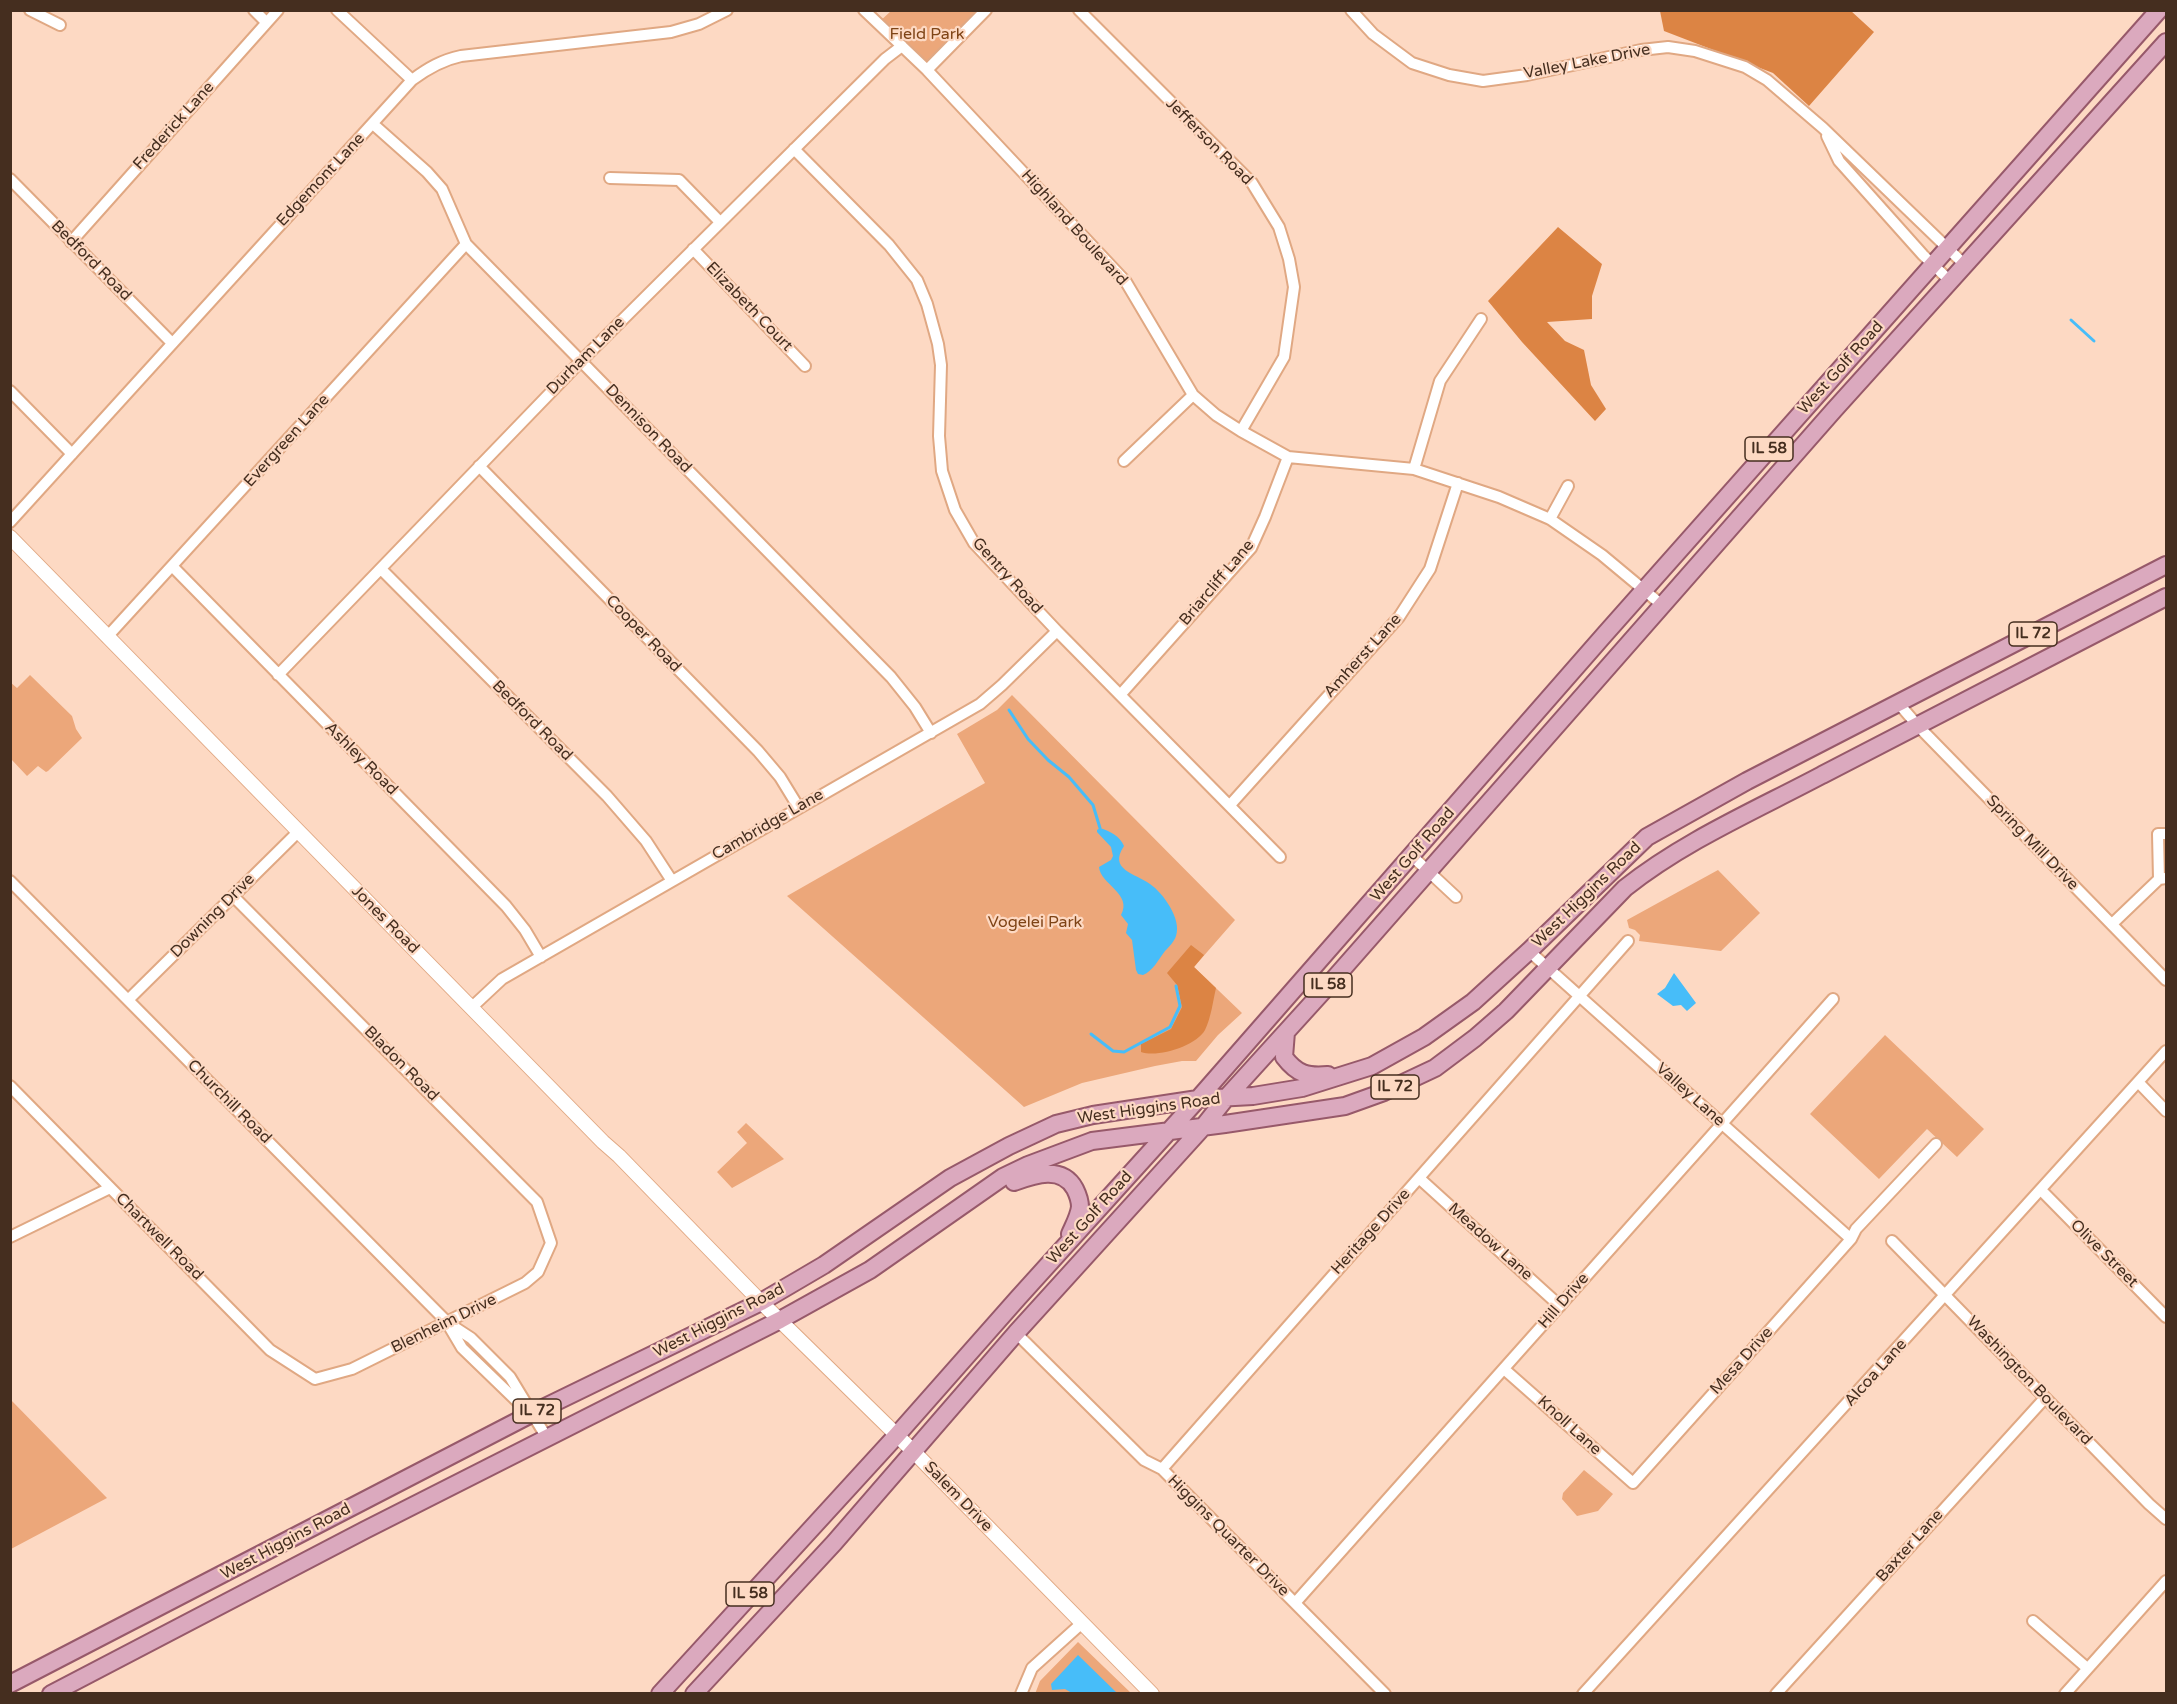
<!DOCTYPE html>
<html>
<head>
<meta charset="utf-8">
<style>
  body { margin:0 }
  #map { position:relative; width:2177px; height:1704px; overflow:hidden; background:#fdd9c3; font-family:"Varela Round",sans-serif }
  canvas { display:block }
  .frame { position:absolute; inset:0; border:12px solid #452e1f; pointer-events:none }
</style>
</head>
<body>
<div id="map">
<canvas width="2177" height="1704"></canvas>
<div class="frame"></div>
</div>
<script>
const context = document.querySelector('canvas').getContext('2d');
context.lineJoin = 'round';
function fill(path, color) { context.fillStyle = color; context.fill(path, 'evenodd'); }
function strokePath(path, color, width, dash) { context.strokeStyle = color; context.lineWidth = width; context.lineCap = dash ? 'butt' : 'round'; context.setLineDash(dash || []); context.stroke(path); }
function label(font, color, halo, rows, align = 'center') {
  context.font = font + ' "Varela Round",sans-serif'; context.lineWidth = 4.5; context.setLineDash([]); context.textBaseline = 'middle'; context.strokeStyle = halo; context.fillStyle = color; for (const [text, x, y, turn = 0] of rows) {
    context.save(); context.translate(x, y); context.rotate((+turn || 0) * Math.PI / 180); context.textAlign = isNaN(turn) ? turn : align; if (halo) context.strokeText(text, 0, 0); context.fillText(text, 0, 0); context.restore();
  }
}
const green = new Path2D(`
  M 891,11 L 986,11 L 927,70 L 878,23 Z
  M 30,675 L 72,716 L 76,729 L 82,738 L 48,771 L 46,772 L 38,766 L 27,776 L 11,759 L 10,682 L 17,688 Z
  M 1012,695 L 1235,920 L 1194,967 L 1242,1013 L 1218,1035 L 1196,1061 L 1182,1061 L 1155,1066 L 1082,1083 L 1024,1107 L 787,896 L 985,783 L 957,734 L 997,710 Z
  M 1718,870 L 1760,913 L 1721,951 L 1639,941 L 1640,935 L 1635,930 L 1629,928 L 1627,920 Z
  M 1885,1035 L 1984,1129 L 1957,1157 L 1927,1129 L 1879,1179 L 1810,1114 Z
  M 746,1123 L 784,1159 L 732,1188 L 717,1172 L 747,1143 L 737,1132 Z
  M 11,1400 L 107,1498 L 11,1549 L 10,1549 Z
  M 1584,1470 L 1613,1494 L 1598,1511 L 1577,1516 L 1562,1499 L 1563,1493 Z
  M 1078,1642 L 1131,1693 L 1035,1694 L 1040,1681 Z`);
const forest = new Path2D(`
  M 1660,11 L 1851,11 L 1874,32 L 1809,106 L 1773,73 L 1664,31 Z
  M 1558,227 L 1602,264 L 1592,296 L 1592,319 L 1547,322 L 1565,341 L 1584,350 L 1591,385 L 1606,409 L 1595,421 L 1522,342 L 1488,301 Z
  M 1191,945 L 1204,955 L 1194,967 L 1216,988 C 1213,1001 1211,1018 1205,1030 C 1196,1046 1158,1058 1141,1052 L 1141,1044 L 1171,1029 L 1182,1007 L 1177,985 L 1167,973 Z`);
const water = new Path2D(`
  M 1100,828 C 1110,831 1120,836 1124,846 C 1108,870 1135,873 1150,884 C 1163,893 1182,919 1176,936 C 1174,942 1169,947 1165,951 C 1158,960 1153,971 1143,975 L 1138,974 L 1136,970 L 1132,940 L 1126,933 L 1128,924 L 1121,915 C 1133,894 1100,884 1099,867 L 1111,860 L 1113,856 L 1111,847 L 1097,832 L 1097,830 Z
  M 1674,973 L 1696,1003 L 1687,1011 L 1681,1005 L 1673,1006 L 1657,994 L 1665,988 Z
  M 1078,1655 L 1117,1693 L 1072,1693 L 1065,1689 L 1052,1690 L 1051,1684 Z`);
const stream = new Path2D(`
  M 2071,320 L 2094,341
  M 1009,710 L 1028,739 L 1048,760 L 1069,777 L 1093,805 L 1100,828
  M 1091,1034 L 1113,1051 L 1124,1052 L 1170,1027 L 1180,1006 L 1176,986`);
const minor = new Path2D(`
  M 30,10 L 60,25
  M 254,10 L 266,22
  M 337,10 L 412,80
  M 864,10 L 927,70 L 1126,282 L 1193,395 L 1216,415 L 1241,431 L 1288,457 L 1414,469 L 1499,497 L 1550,519 L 1602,555 L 1662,605
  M 1079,10 L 1252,183 L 1279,227 L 1289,259 L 1294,287 L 1284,357 L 1241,431
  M 1351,10 L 1373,34 L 1412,63 L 1449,75 L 1483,81 L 1527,75 L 1641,50 L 1668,47 L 1695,51 L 1745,67 L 1767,80 L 1823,128 L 1965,265
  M 927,70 L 986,10
  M 373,124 L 427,172 L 442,189 L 466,244 L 891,677 L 915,707 L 931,733
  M 1827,136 L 1839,161 L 1923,255 L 1950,281
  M 794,149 L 889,245 L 917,280 L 927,304 L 938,344 L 941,365 L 939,436 L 942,471 L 955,510 L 974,543 L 1057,631 L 1280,857
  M 610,178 L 679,180 L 720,222
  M 10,179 L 172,343
  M 71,242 L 278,10
  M 693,249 L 805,366
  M 10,391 L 72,454
  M 1124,461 L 1193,395
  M 479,466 L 758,751 L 780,777 L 799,808
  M 1414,469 L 1440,381 L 1481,319
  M 1550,519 L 1568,486
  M 10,522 L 412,80 C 428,68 442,60 461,56 L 671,32 L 699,24 L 727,10
  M 173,567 L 506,906 L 525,930 L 541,957
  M 381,569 L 607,796 L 646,841 L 672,881
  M 107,637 L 466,244
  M 278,675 L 581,361 L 885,59 L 902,46
  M 1121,694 L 1251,548 L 1265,517 L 1288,457
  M 1899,704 L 1918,726 L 2166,980
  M 1230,805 L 1399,617 L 1430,569 L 1458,483
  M 1412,856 L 1456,897
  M 2159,879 L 2158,834 L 2166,834
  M 10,881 L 448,1323 L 471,1338 L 510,1377 L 547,1438
  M 2112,924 L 2159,879 L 2166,878
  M 1529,951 L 1851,1239
  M 128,1000 L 298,832
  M 471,1008 L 502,979 L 980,704 L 1002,685 L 1057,631
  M 2139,1083 L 2166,1111
  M 10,1086 L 270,1350 L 315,1379 L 352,1369 L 525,1283 L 538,1272 L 551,1243 L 537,1202 L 233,896
  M 1419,1178 L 1560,1306
  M 2041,1190 L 2166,1317
  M 10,1237 L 110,1188
  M 1892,1241 L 2149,1504 L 2166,1519
  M 449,1326 L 462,1348 L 523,1407
  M 1016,1333 L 1144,1460 L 1162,1469 L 1385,1694
  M 1504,1369 L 1633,1483 L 1851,1239 L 1856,1229 L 1936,1144
  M 1162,1469 L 1628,941
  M 1295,1603 L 1833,999
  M 2033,1621 L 2087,1668
  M 1021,1694 L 1032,1668 L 1082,1623
  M 1583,1694 L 2166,1051
  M 1776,1694 L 2045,1398
  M 2065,1694 L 2166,1581`);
const tertiary = new Path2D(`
  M 10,537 L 603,1142 L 619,1156 L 761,1302 L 913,1451 L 1152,1694`);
const primary = new Path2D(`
  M 1286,1032 L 1284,1057 C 1297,1074 1307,1077 1328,1075
  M 1014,1182 C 1034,1175 1062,1165 1075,1189 C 1078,1195 1080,1200 1080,1207 C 1079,1216 1074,1225 1070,1234
  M 10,1684 L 537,1411 L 761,1302 L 824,1265 L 950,1178 L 1009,1146 L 1056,1124 L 1093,1115 L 1198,1099 L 1253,1096 L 1302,1088 L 1372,1066 L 1424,1037 L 1473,1002 L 1529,951 L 1647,837 L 1747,781 L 2166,565
  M 51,1694 L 365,1530 L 780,1320 L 870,1270 L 1003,1177 L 1028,1165 L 1092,1141 L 1225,1124 L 1345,1106 L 1384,1092 L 1435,1068 L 1475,1038 L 1506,1011 L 1625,888 C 1684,841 1756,810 1822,775 C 1937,716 2052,657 2166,597
  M 660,1694 L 897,1435 L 1018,1298 L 1198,1099 L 1605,634 L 2159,10
  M 694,1694 L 834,1543 L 1016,1333 L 1203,1127 L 1226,1098 L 1325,989 L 1834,410 L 2166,42`);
const shields = [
  [1769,449,48],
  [2033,634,48],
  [1328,985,48],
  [1395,1087,48],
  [537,1411,48],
  [750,1594,48]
];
const shieldNames = [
  ["IL 58",1769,449],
  ["IL 72",2033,634],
  ["IL 58",1328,985],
  ["IL 72",1395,1087],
  ["IL 72",537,1411],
  ["IL 58",750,1594]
];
const parkNames = [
  ["Field Park",927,35],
  ["Vogelei Park",1035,923]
];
const streetNames = [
  ["Valley Lake Drive",1587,62,-11],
  ["Frederick Lane",174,126,-48],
  ["Jefferson Road",1209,142,45],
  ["Edgemont Lane",321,180,-47],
  ["Highland Boulevard",1074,228,48],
  ["Bedford Road",91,261,45],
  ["Elizabeth Court",749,307,46],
  ["Durham Lane",586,356,-45],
  ["West Golf Road",1841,368,-48],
  ["Dennison Road",648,429,46],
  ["Evergreen Lane",287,441,-48],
  ["Gentry Road",1007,576,48],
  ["Briarcliff Lane",1217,583,-50],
  ["Cooper Road",643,634,46],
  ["Amherst Lane",1363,656,-48],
  ["Bedford Road",532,721,45],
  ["Ashley Road",361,759,45],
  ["Cambridge Lane",768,825,-30],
  ["Spring Mill Drive",2032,843,46],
  ["West Golf Road",1413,855,-49],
  ["West Higgins Road",1587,895,-44],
  ["Downing Drive",213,916,-45],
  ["Jones Road",385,920,45],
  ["Bladon Road",401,1064,45],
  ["Valley Lane",1690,1095,42],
  ["Churchill Road",229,1102,45],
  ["West Higgins Road",1149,1109,-8],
  ["West Golf Road",1090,1218,-48],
  ["Heritage Drive",1371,1232,-48],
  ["Chartwell Road",159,1237,45],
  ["Meadow Lane",1490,1242,42],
  ["Olive Street",2104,1254,45],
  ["Hill Drive",1564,1301,-49],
  ["West Higgins Road",719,1321,-27],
  ["Blenheim Drive",444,1324,-26],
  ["Mesa Drive",1742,1361,-48],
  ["Alcoa Lane",1876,1373,-48],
  ["Washington Boulevard",2029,1381,46],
  ["Knoll Lane",1569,1426,42],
  ["Salem Drive",958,1497,46],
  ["Higgins Quarter Drive",1228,1536,45],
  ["West Higgins Road",286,1542,-28],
  ["Baxter Lane",1910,1546,-48]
];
fill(green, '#eca77a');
fill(forest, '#dc8444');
fill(water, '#47bdf9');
strokePath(stream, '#47bdf9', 3);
strokePath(minor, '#e0a883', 14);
strokePath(tertiary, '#e0a883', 16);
strokePath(primary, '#97596a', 20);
strokePath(minor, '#fff', 10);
strokePath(tertiary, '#fff', 14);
strokePath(primary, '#dba9be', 16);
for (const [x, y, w] of shields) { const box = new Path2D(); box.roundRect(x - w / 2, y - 12, w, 24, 4.5); context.fillStyle = '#fdd9c3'; context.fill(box); strokePath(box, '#452e1f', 1.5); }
label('bold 15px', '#452e1f', null, shieldNames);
label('16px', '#7f4416', '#fdd9c3', parkNames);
label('16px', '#452e1f', '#fdd9c3', streetNames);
</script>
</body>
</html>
